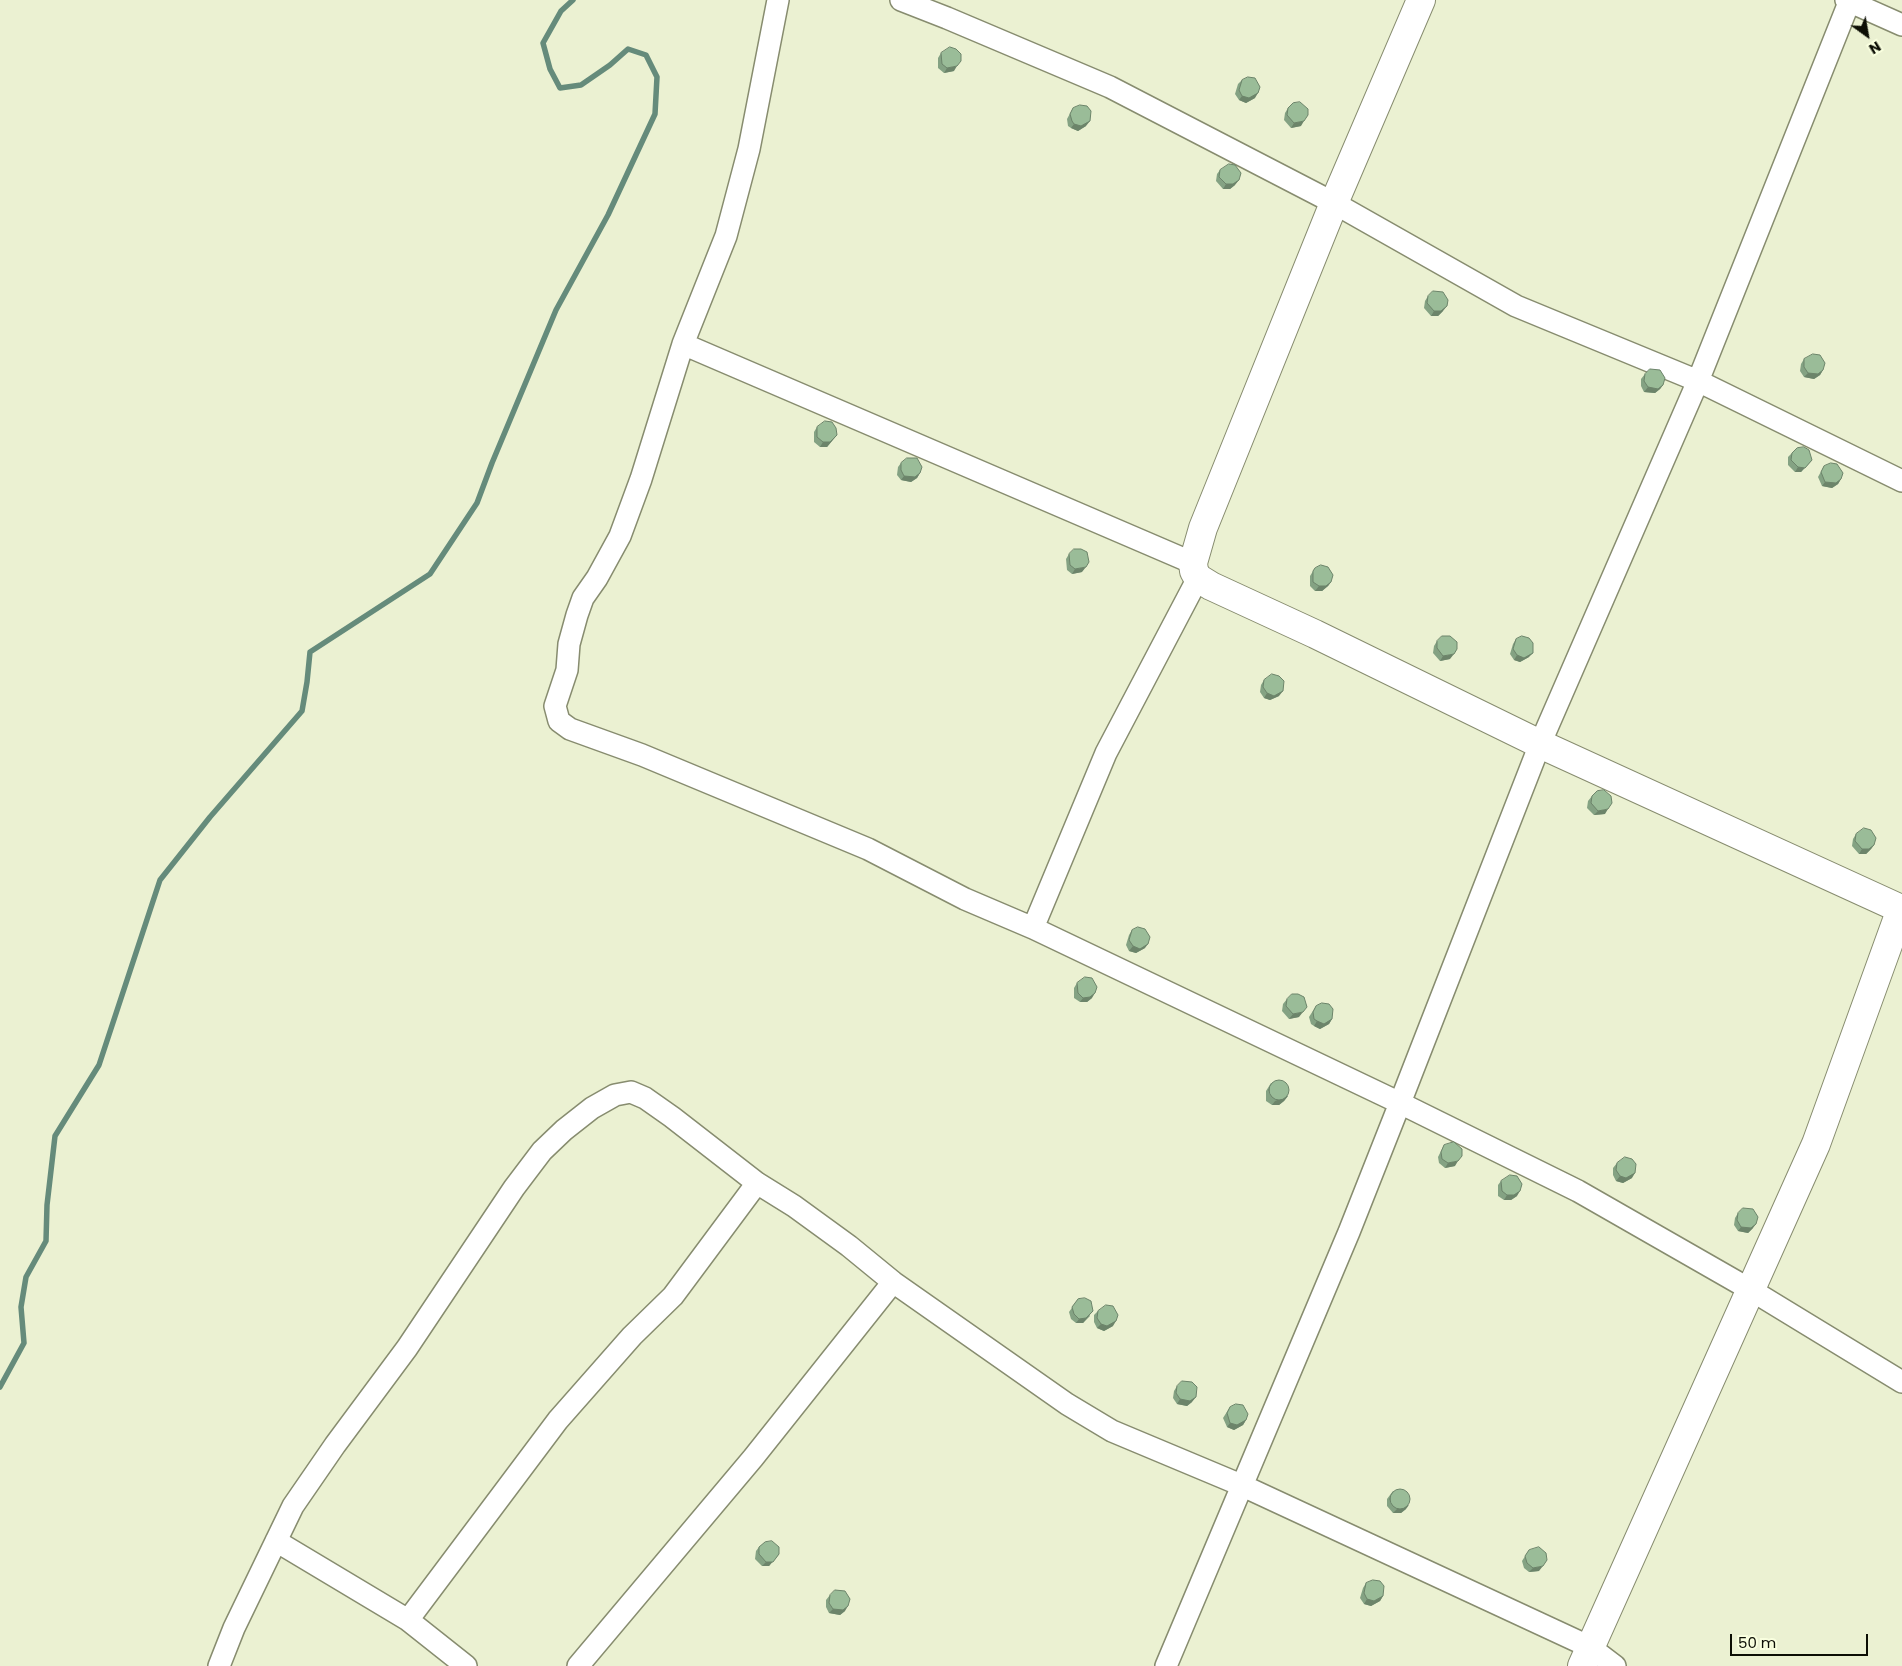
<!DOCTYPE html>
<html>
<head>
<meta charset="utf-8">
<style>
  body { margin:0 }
  #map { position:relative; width:1902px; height:1666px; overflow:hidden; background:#ebf1d2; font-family:Poppins,sans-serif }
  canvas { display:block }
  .north { position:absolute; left:1842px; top:10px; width:50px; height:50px; -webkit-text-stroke:4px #f9ffdf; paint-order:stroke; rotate:148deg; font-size:14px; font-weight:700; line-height:20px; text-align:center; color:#0c0e04 }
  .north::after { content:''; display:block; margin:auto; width:18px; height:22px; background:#0c0e04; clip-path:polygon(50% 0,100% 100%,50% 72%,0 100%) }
  .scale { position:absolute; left:1730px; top:1634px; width:138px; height:22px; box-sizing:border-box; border:2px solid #0c0e04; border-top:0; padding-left:6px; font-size:15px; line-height:18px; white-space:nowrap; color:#0c0e04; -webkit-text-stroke:4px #f9ffdf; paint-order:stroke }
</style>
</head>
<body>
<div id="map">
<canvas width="1902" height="1666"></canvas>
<div class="north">N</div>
<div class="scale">50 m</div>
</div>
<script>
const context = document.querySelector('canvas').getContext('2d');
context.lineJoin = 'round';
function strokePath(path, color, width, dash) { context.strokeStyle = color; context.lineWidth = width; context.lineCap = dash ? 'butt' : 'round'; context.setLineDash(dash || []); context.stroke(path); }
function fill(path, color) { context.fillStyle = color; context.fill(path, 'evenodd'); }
const stream = new Path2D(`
  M 0,1387 L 24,1343 L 21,1307 L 26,1277 L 46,1241 L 47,1205 L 55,1136 L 99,1065 L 160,880 L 210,817 L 302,711 L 307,682 L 310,652 L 430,574 L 477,503 L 492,463 L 556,310 L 608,215 L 655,114 L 657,77 L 646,55 L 628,49 L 610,65 L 581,85 L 560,88 L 550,69 L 543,43 L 561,11 L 573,0`);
const street = new Path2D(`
  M 778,0 L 749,149 L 726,236 L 683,344 L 641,479 L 620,536 L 597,578 L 583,598 L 577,615 L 569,644 L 567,670 L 555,706 L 559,721 L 570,729 L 642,755 L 868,849 L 965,899 L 1033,928 L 1400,1103 L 1578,1191 L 1751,1290 L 1902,1382
  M 901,0 L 947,18 L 1110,87 L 1334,203 L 1516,306 L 1698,381 L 1902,481
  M 1846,0 L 1902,25
  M 683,344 L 1193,563
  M 1033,928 L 1106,753 L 1198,578
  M 276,1541 L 408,1620 L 466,1666
  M 408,1620 L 558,1420 L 632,1336 L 673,1296 L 757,1183
  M 219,1666 L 234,1628 L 293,1506 L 335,1445 L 407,1348 L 514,1188 L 542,1151 L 564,1130 L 592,1108 L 615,1095 L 631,1092 L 645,1098 L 672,1117 L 757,1183 L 794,1206 L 849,1246 L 893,1282 L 1067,1404 L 1112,1431 L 1241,1485 L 1590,1647 L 1615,1666
  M 578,1666 L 753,1458 L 893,1282
  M 1166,1666 L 1349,1232 L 1400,1103 L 1540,744 L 1698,381 L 1850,0`);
const secondary = new Path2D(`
  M 1421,0 L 1334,203 L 1203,528 L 1193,563 L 1194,571 L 1198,578 L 1211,586 L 1315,634 L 1540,744 L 1901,909 L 1816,1144 L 1582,1666`);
const wall = new Path2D(`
  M 941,53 L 954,71 L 944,73 L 938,68 L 938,58 Z
  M 1242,80 L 1255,98 L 1246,103 L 1239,100 L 1235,94 L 1238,84 Z
  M 1073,108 L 1086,126 L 1078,131 L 1071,128 L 1068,126 L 1067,119 Z
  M 1288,108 L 1301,126 L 1291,128 L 1284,120 L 1285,113 Z
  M 1220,170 L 1235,185 L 1230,189 L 1223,189 L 1216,181 L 1217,174 Z
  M 1428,296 L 1443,311 L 1438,316 L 1431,316 L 1424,308 L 1425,301 Z
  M 1804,359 L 1823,370 L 1820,375 L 1814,379 L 1804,377 L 1800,371 L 1801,364 Z
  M 1645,374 L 1663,385 L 1660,389 L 1655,393 L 1644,392 L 1641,386 L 1641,379 Z
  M 817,427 L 837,435 L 827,447 L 820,447 L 814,442 L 814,432 Z
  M 1792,453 L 1812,460 L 1801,472 L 1795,472 L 1788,465 L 1788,457 Z
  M 901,463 L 920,473 L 917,478 L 911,482 L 901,480 L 897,475 L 898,467 Z
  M 1824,466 L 1841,479 L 1838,484 L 1832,488 L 1822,486 L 1818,477 Z
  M 1069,554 L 1082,572 L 1072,574 L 1067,570 L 1066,559 Z
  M 1315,568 L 1331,582 L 1328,586 L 1322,591 L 1315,591 L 1310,586 L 1310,576 Z
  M 1516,639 L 1529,657 L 1520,662 L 1514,660 L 1510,654 L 1513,644 Z
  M 1437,641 L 1450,659 L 1440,661 L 1433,653 L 1434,646 Z
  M 1264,680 L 1279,696 L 1270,700 L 1264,698 L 1260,692 L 1261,685 Z
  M 1592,796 L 1605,814 L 1594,815 L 1587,808 L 1588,801 Z
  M 1856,834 L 1874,845 L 1871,849 L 1866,854 L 1859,854 L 1852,846 L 1853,839 Z
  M 1132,930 L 1145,948 L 1136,953 L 1129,951 L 1126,945 L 1129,935 Z
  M 1077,983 L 1092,998 L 1087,1002 L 1080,1002 L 1074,998 L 1074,988 Z
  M 1287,999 L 1299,1017 L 1289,1019 L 1282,1011 L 1283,1004 Z
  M 1316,1006 L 1332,1019 L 1329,1024 L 1320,1029 L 1314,1026 L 1311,1024 L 1309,1017 Z
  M 1271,1083 L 1288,1096 L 1284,1101 L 1279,1105 L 1272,1105 L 1266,1101 L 1266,1091 Z
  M 1444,1145 L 1455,1166 L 1445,1168 L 1439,1163 L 1438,1157 Z
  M 1617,1163 L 1632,1178 L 1623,1183 L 1616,1181 L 1613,1175 L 1613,1168 Z
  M 1501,1181 L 1517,1196 L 1511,1200 L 1504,1200 L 1498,1196 L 1498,1185 Z
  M 1738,1213 L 1753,1228 L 1748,1233 L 1738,1231 L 1734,1225 L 1735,1218 Z
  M 1078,1299 L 1090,1316 L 1083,1323 L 1076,1323 L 1071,1319 L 1069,1312 Z
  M 1098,1311 L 1113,1326 L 1104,1331 L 1097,1328 L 1094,1322 L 1094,1315 Z
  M 1177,1386 L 1192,1402 L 1187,1406 L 1177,1404 L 1173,1398 L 1174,1391 Z
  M 1230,1407 L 1246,1420 L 1243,1425 L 1234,1430 L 1227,1427 L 1223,1418 Z
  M 1393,1491 L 1406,1509 L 1401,1513 L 1393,1513 L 1387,1506 L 1387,1499 Z
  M 759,1547 L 779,1554 L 769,1566 L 762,1566 L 755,1559 L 756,1551 Z
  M 1529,1550 L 1539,1571 L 1529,1572 L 1524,1568 L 1522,1561 Z
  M 1366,1583 L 1383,1596 L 1380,1601 L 1371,1606 L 1364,1604 L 1360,1598 L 1363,1588 Z
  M 830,1595 L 845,1611 L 840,1615 L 829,1613 L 826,1607 L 826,1600 Z`);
const shadedWall = new Path2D(`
  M 957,66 L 954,71 L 944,73 L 947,68 Z
  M 1258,93 L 1255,98 L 1246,103 L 1239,100 L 1242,96 Z
  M 1090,121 L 1086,126 L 1078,131 L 1071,128 L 1074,124 Z
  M 1304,121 L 1301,126 L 1291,128 L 1294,123 Z
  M 1239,180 L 1235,185 L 1230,189 L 1223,189 L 1226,184 Z
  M 1447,306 L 1443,311 L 1438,316 L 1431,316 L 1434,311 Z
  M 1823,370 L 1820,375 L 1814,379 L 1804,377 L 1808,373 Z
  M 1663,385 L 1660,389 L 1655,393 L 1644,392 L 1648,387 Z
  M 837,435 L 827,447 L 820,447 L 823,442 Z
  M 1812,460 L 1801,472 L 1795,472 L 1798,467 Z
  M 920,473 L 917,478 L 911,482 L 901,480 L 904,476 Z
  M 1841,479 L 1838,484 L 1832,488 L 1822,486 L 1825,482 Z
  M 1086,567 L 1082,572 L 1072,574 L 1075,569 Z
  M 1331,582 L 1328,586 L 1322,591 L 1315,591 L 1319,586 Z
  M 1533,653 L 1529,657 L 1520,662 L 1514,660 L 1517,655 Z
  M 1454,654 L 1450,659 L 1440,661 L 1443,656 Z
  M 1283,691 L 1279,696 L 1270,700 L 1264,698 L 1267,693 Z
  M 1608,809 L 1605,814 L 1594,815 L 1598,811 Z
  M 1874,845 L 1871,849 L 1866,854 L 1859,854 L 1862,849 Z
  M 1148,944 L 1145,948 L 1136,953 L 1129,951 L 1133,946 Z
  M 1095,993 L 1092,998 L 1087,1002 L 1080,1002 L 1083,998 Z
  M 1303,1012 L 1299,1017 L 1289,1019 L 1293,1014 Z
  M 1332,1019 L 1329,1024 L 1320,1029 L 1314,1026 L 1317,1021 Z
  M 1288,1096 L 1284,1101 L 1279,1105 L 1272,1105 L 1275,1101 Z
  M 1458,1161 L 1455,1166 L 1445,1168 L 1448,1163 Z
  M 1635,1173 L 1632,1178 L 1623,1183 L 1616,1181 L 1620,1176 Z
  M 1520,1191 L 1517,1196 L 1511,1200 L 1504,1200 L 1507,1195 Z
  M 1756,1224 L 1753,1228 L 1748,1233 L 1738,1231 L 1741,1227 Z
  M 1093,1311 L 1083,1323 L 1076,1323 L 1079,1319 Z
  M 1116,1321 L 1113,1326 L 1104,1331 L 1097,1328 L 1101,1324 Z
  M 1196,1397 L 1192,1402 L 1187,1406 L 1177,1404 L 1180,1399 Z
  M 1246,1420 L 1243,1425 L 1234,1430 L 1227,1427 L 1230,1423 Z
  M 1409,1505 L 1406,1509 L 1401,1513 L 1393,1513 L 1397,1509 Z
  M 779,1554 L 769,1566 L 762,1566 L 766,1562 Z
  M 1543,1566 L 1539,1571 L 1529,1572 L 1533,1568 Z
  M 1383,1596 L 1380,1601 L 1371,1606 L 1364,1604 L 1367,1599 Z
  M 848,1606 L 845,1611 L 840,1615 L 829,1613 L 833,1609 Z`);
const building = new Path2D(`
  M 950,47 L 956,49 L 961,54 L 961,61 L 957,66 L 947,68 L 942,64 L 941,53 Z
  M 1248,77 L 1255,78 L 1260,87 L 1258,93 L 1249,98 L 1242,96 L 1239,90 L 1242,80 Z
  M 1300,102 L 1308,109 L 1308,115 L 1304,121 L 1294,123 L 1287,115 L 1288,108 L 1293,103 Z
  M 1080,105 L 1087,106 L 1091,111 L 1090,121 L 1081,126 L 1074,124 L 1072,121 L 1070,114 L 1073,108 Z
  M 1229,164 L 1235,165 L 1241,173 L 1239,180 L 1233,184 L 1226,184 L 1219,177 L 1220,170 Z
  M 1433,291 L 1443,292 L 1448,300 L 1447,306 L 1441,311 L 1434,311 L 1427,303 L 1428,296 Z
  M 1813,354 L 1820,355 L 1825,363 L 1823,370 L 1818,374 L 1808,373 L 1804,367 L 1804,359 Z
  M 1650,369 L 1660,370 L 1665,378 L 1663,385 L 1658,389 L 1648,387 L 1644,381 L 1645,374 Z
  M 825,421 L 832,422 L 836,428 L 837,435 L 830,442 L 823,442 L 817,437 L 817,427 Z
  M 1804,447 L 1809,450 L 1812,460 L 1805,468 L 1798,467 L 1791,460 L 1792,453 L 1797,448 Z
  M 907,458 L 917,458 L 922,467 L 920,473 L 915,477 L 904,476 L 901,470 L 901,463 Z
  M 1831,463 L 1837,464 L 1843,473 L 1841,479 L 1836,483 L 1825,482 L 1821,472 L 1824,466 Z
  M 1074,549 L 1081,549 L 1087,552 L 1089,562 L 1086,567 L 1075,569 L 1070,565 L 1069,554 Z
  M 1321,565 L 1328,567 L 1333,575 L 1331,582 L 1326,586 L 1319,586 L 1313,582 L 1313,571 L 1315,568 Z
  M 1442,636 L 1450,636 L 1457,642 L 1457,649 L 1454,654 L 1443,656 L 1437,648 L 1437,641 Z
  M 1522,636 L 1529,638 L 1533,643 L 1533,653 L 1524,658 L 1517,655 L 1513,649 L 1516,639 Z
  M 1272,674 L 1279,676 L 1284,681 L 1283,691 L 1274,696 L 1267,693 L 1263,687 L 1264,680 Z
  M 1604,790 L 1611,796 L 1612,803 L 1608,809 L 1598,811 L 1591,803 L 1592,796 L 1597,791 Z
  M 1864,828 L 1871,830 L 1876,838 L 1874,845 L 1869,849 L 1862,849 L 1855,841 L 1856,834 Z
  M 1138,927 L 1145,929 L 1150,937 L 1148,944 L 1140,949 L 1133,946 L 1129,940 L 1132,930 Z
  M 1085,977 L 1092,978 L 1097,987 L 1095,993 L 1090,997 L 1083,998 L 1078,993 L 1077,983 Z
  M 1292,994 L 1298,994 L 1304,997 L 1307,1007 L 1303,1012 L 1293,1014 L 1286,1006 L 1287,999 Z
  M 1322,1003 L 1329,1004 L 1333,1009 L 1332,1019 L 1324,1024 L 1317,1021 L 1314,1019 L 1313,1012 L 1316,1006 Z
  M1269 1090a10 10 0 1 1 20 0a10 10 0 1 1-20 0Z
  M 1454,1142 L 1462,1149 L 1462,1156 L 1458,1161 L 1448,1163 L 1442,1159 L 1441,1152 L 1444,1145 Z
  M 1625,1157 L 1632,1159 L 1636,1164 L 1635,1173 L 1626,1178 L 1620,1176 L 1616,1170 L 1617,1163 Z
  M 1510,1175 L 1517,1176 L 1522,1184 L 1520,1191 L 1514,1195 L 1507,1195 L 1502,1191 L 1501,1181 Z
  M 1743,1208 L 1753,1209 L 1758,1217 L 1756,1224 L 1751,1228 L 1741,1227 L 1737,1220 L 1738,1213 Z
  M 1085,1298 L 1091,1301 L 1093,1311 L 1086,1318 L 1079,1319 L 1074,1314 L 1072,1307 L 1078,1299 Z
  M 1106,1305 L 1113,1306 L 1118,1315 L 1116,1321 L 1107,1326 L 1101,1324 L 1097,1318 L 1098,1311 Z
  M 1182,1381 L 1192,1382 L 1197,1387 L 1196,1397 L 1190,1401 L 1180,1399 L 1176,1393 L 1177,1386 Z
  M 1236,1404 L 1243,1405 L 1248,1414 L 1246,1420 L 1237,1425 L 1230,1423 L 1227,1413 L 1230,1407 Z
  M1390 1499a10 10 0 1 1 20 0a10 10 0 1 1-20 0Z
  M 772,1541 L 779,1547 L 779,1554 L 773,1562 L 766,1562 L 759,1554 L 759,1547 L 765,1542 Z
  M 1539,1547 L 1546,1553 L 1547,1560 L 1543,1566 L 1533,1568 L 1527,1563 L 1525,1556 L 1529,1550 Z
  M 1373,1580 L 1380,1581 L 1384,1586 L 1383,1596 L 1374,1601 L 1367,1599 L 1364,1593 L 1366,1583 Z
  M 835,1590 L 845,1591 L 850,1599 L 848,1606 L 843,1610 L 833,1609 L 829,1603 L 830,1595 Z`);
strokePath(stream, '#658b7b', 5.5);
strokePath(street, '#878c6f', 24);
strokePath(secondary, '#878c6f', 30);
strokePath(street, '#fff', 21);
strokePath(secondary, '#fff', 28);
fill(wall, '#84a283');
fill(shadedWall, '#6c846a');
fill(building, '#9abc98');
strokePath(building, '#6c846a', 1);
</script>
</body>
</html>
